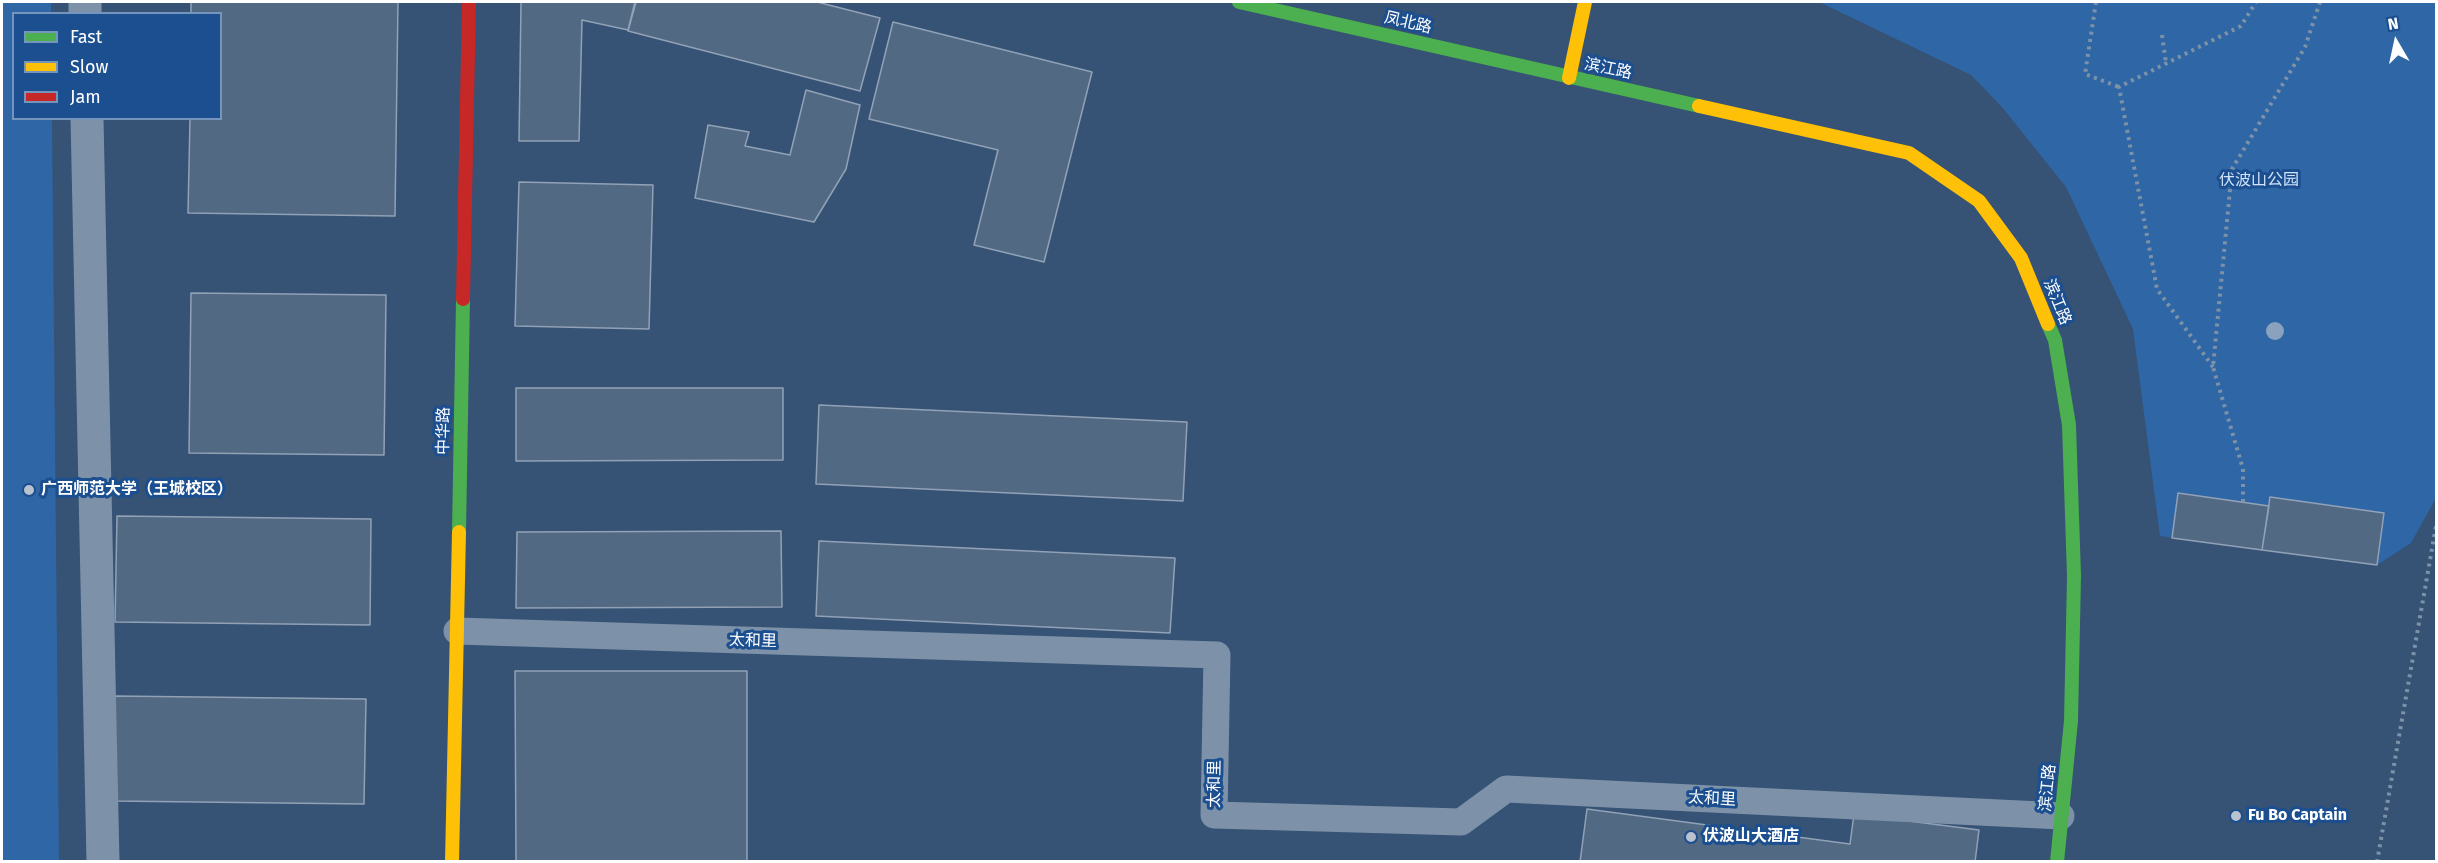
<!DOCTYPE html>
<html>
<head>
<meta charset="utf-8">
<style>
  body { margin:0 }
  #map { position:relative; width:2438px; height:863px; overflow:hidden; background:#365274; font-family:"Fira Sans",sans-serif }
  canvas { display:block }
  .frame { position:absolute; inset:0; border:3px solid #fff; pointer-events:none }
  .legend { position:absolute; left:12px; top:12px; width:210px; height:108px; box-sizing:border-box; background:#1b4f8f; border:2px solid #7695bc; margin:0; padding:8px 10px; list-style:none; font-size:18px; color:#fff }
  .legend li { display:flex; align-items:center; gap:12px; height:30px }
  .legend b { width:30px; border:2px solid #7695bc }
  .north { position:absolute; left:2366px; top:12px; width:60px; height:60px; -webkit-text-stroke:4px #1b4f8f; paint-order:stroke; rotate:351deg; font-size:16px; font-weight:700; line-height:24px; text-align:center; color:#fff }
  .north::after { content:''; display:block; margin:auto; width:21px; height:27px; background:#fff; clip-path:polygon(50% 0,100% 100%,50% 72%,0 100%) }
</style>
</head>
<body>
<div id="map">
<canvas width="2438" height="863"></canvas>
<div class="frame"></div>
<ul class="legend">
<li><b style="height:8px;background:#4caf50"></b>Fast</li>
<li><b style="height:8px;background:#ffc107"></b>Slow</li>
<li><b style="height:8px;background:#c62828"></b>Jam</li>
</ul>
<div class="north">N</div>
</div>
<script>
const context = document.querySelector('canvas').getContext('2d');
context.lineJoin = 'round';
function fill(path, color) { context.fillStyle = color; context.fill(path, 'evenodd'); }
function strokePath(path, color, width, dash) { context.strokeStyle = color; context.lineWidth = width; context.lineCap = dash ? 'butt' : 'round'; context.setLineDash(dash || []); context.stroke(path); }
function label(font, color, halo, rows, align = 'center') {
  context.font = font + ' "Fira Sans","Noto Sans SC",sans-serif'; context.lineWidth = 6; context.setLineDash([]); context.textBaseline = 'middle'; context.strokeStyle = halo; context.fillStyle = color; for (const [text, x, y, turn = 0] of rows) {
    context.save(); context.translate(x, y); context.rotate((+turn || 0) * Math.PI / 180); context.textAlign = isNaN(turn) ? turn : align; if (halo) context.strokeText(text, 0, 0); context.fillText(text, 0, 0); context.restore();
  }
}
const green = new Path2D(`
  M 2,2 L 51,2 L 51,13 L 14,14 L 14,118 L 52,119 L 59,861 L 2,861 Z
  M 1819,2 L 2436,2 L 2436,498 L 2411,543 L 2377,565 L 2160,536 L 2133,329 L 2066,187 L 2002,107 L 1971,75 Z`);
const building = new Path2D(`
  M 191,2 L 398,2 L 395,216 L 188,213 L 190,118 L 220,118 L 220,14 L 191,14 Z
  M 521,2 L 635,2 L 628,30 L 582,20 L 579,141 L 519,141 Z
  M 636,2 L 817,2 L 880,18 L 860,91 L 628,31 Z
  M 893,22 L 1092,72 L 1044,262 L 974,245 L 998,150 L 869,119 Z
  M 806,90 L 860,105 L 846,169 L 814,222 L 695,198 L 708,125 L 749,132 L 745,146 L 790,155 Z
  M 519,182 L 653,185 L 649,329 L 515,326 Z
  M 191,293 L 386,295 L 384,455 L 189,453 Z
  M 516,388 L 783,388 L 783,460 L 516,461 Z
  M 819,405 L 1187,422 L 1183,501 L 816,484 Z
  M 2178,493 L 2269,506 L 2262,550 L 2172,538 Z
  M 2270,497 L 2384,513 L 2377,565 L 2262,550 Z
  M 117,516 L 371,519 L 370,625 L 115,622 Z
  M 781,531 L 782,607 L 516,608 L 517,532 Z
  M 819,541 L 1175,558 L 1170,633 L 816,616 Z
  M 515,671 L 747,671 L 747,862 L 516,862 Z
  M 115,696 L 366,699 L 364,804 L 113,801 Z
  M 1587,809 L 1850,844 L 1854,814 L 1979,830 L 1975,862 L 1580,862 Z`);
const path = new Path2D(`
  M 2096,2 L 2085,74 L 2119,87
  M 2162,35 L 2166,63
  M 2213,367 L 2157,289 L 2119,87 L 2241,26 L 2256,2
  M 2243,502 L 2243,469 L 2213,367 L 2232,169 L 2305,47 L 2320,2
  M 2377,862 L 2436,526`);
const lane = new Path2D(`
  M 457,631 L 1217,655 L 1214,815 L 1461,822 L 1506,789 L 2061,816`);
const street = new Path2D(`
  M 85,2 L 85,14
  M 87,118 L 103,862`);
const fast = new Path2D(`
  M 1239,2 L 1699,106
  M 2048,324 L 2055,340 L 2069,425 L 2074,576 L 2071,721 L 2057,862
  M 459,532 L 463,299`);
const slow = new Path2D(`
  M 1569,78 L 1585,2
  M 1699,106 L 1909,153 L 1979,201 L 2021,258 L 2048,324
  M 452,862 L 459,532`);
const jam = new Path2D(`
  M 463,299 L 469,2`);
const trees = [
  [2275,331]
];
const markers = [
  [29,490,6,"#b9c2ce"],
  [2236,816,6,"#b9c2ce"],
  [1691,837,6,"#b9c2ce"]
];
const streetNames = [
  ["凤北路",1408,23,13],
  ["滨江路",1608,69,12],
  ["滨江路",2057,302,68],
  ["中华路",444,431,-89],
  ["太和里",753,641,2],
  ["太和里",1215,784,-89],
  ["滨江路",2048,788,-84],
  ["太和里",1712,799,3]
];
const parkNames = [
  ["伏波山公园",2259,181]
];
const poiNames = [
  ["广西师范大学（王城校区）",41,490],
  ["Fu Bo Captain",2248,816],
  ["伏波山大酒店",1703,837]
];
fill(green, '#2f66a5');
fill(building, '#526984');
strokePath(building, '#92a2b6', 1.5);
strokePath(path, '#7d92a8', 4, [3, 4.5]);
strokePath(lane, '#7d92a8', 27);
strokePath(street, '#7d92a8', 33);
strokePath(fast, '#4caf50', 14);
strokePath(slow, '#ffc107', 14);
strokePath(jam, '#c62828', 14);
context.fillStyle = '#8aa2be';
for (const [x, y] of trees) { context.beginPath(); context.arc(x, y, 9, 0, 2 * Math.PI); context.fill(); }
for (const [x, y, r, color] of markers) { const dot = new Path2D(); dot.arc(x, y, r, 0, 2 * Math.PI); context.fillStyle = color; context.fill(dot); strokePath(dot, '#1b4f8f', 2); }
label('16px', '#fff', '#1b4f8f', streetNames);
label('16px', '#cfe3fa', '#1b4f8f', parkNames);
label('bold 16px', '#fff', '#1b4f8f', poiNames, 'left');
</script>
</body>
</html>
